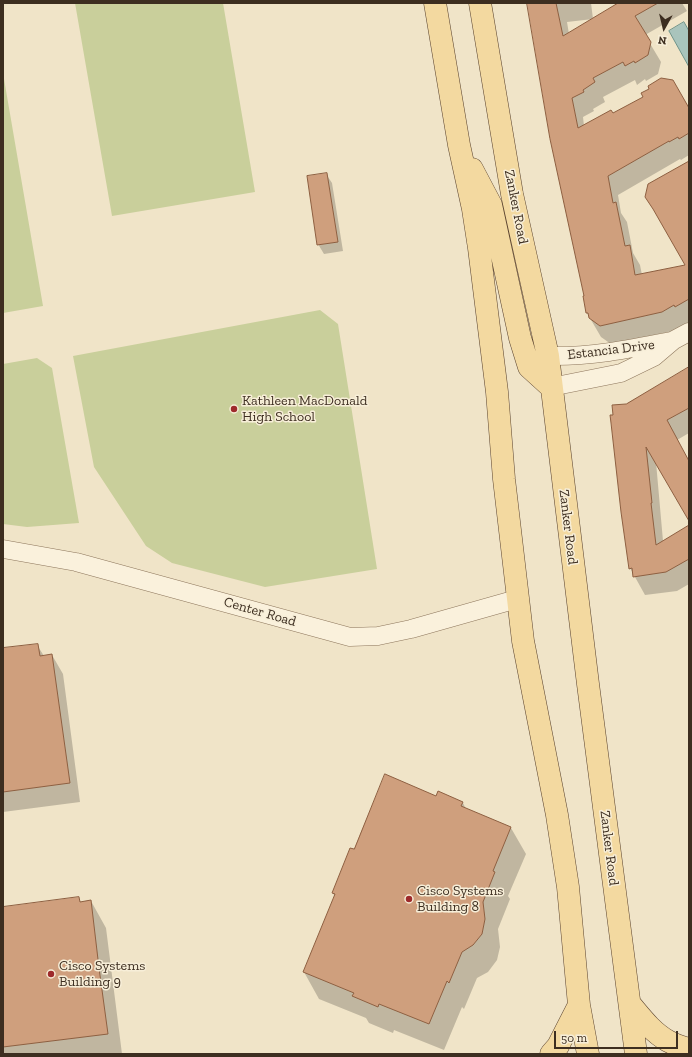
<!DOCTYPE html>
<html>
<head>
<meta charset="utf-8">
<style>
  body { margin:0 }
  #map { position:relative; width:692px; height:1057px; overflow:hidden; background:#f0e4c8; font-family:"Zilla Slab",serif }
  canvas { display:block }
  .frame { position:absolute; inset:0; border:4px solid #3d2e20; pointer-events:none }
  .north { position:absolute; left:644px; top:8px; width:40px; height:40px; -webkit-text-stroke:3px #f7eed8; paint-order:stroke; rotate:188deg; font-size:11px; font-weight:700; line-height:16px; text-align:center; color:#3d2e20 }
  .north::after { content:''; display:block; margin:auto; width:14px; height:18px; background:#3d2e20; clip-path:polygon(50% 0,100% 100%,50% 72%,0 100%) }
  .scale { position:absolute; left:554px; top:1031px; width:124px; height:18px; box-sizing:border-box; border:2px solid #3d2e20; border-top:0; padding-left:5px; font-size:12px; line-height:14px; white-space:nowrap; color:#3d2e20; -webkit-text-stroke:3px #f7eed8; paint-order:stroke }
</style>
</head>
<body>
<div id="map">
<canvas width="692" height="1057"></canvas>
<div class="frame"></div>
<div class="north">N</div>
<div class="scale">50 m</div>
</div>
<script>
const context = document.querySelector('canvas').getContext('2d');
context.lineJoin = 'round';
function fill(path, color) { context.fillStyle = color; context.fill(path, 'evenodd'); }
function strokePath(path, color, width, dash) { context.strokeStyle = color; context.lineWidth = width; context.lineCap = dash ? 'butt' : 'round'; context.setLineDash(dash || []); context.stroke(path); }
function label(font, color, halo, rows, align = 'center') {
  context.font = font + ' "Zilla Slab",serif'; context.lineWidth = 3; context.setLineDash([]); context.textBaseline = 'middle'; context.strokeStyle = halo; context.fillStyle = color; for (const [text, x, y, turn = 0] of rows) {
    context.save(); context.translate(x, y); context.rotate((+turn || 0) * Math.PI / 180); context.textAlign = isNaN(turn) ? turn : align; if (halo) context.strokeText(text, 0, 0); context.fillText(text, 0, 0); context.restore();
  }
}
const green = new Path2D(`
  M 75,3 L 223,3 L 255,192 L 112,216 Z
  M 3,73 L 43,306 L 3,313 Z
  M 320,310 L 338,324 L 377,569 L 265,587 L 172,563 L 146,546 L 94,467 L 73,356 Z
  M 37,358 L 52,368 L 79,523 L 27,527 L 3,524 L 3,364 Z`);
const water = new Path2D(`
  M 684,22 L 689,31 L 689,67 L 669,31 Z`);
const shadow = new Path2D(`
  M 528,3 L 591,3 L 593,19 L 567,22 L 569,34 L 636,3 L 682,3 L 687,11 L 645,35 L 661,62 L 658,74 L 646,81 L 645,79 L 637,85 L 635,80 L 603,97 L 605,102 L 593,109 L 594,111 L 583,117 L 584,126 L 613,115 L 689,110 L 689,155 L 681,160 L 680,159 L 618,195 L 621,213 L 627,222 L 633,253 L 640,265 L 642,275 L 686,266 L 689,164 L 689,324 L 687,325 L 686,323 L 673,331 L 611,344 L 601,337 L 587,313 L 585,296 Z
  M 326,174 L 332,183 L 343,251 L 324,254 L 318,244 Z
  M 689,369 L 689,433 L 677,440 L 689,463 L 689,519 L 656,462 L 663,541 L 689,526 L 689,584 L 677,591 L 645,595 L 630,568 L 614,416 L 626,405 Z
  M 37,645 L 44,656 L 52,655 L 63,674 L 80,802 L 3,812 L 3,649 Z
  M 438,793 L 463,803 L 466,809 L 511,828 L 526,854 L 508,896 L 510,899 L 498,929 L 500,947 L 497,960 L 488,972 L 477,978 L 464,1009 L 462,1007 L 444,1050 L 394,1030 L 393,1033 L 369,1023 L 366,1018 L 319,999 L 304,972 L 335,897 L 333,893 L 355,851 L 437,797 Z
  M 79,898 L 81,903 L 91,901 L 106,928 L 122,1054 L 3,1054 L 3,908 Z`);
const building = new Path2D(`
  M 527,3 L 556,3 L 563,36 L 618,3 L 658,3 L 635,16 L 651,42 L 648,55 L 635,63 L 634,61 L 625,66 L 623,62 L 593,78 L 595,82 L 583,90 L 584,92 L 572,98 L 578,128 L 611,110 L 613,113 L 643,97 L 641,93 L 649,89 L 648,86 L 661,78 L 673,80 L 689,108 L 689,133 L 679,139 L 678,137 L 669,142 L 669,141 L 608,176 L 613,203 L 616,202 L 625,246 L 630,245 L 635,275 L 685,265 L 653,209 L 645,197 L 648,184 L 689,161 L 689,299 L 675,307 L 674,305 L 662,312 L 600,326 L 589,318 L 588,313 L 586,313 L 583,296 L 584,296 L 550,139 Z
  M 327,173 L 338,242 L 317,245 L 307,176 Z
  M 689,367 L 689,408 L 667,420 L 689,461 L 689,521 L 646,447 L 652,503 L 651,503 L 656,545 L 689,525 L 689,559 L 666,572 L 633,577 L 632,568 L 629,569 L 621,512 L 611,423 L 610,415 L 613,415 L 612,405 L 626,404 Z
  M 38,644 L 40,656 L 52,654 L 70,783 L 3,792 L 3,648 Z
  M 385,774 L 436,796 L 438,791 L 463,802 L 461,806 L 511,827 L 493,871 L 495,872 L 483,902 L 485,919 L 482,934 L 473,945 L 462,952 L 449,983 L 447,981 L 429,1024 L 379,1004 L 378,1007 L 352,996 L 354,993 L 303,972 L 335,894 L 332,893 L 350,848 L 354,849 Z
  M 79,897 L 80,902 L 91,900 L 99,968 L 108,1034 L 3,1047 L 3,907 Z`);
const street = new Path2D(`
  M 548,356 C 590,357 630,349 671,341
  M 551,387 L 621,373 L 654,357 L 674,340 L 689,332
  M 3,549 L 76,562 L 350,637 L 378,636 L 411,629 L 517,599`);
const primary = new Path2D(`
  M 435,3 L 459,145 L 473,209 L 479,248 L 497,392 L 504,479 L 523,641 L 557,815 L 568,887 L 579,1005 L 588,1054
  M 480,3 L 512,194 L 548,356 L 588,684 L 636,1054
  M 472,169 L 491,205 L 520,338 L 529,367 L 551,387
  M 630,1004 C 641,1017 652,1032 668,1041 C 675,1045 682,1047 689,1049
  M 551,1054 L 558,1046 L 579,1005`);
const markers = [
  [234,409,4,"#9e2a2b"],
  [409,899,4,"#9e2a2b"],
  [51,974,4,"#9e2a2b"]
];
const streetNames = [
  ["Zanker Road",516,207,79],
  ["Estancia Drive",611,350,-7],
  ["Zanker Road",568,527,83],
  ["Center Road",260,612,16],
  ["Zanker Road",609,848,83]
];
const poiNames = [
  ["Kathleen MacDonald",242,401],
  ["High School",242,417],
  ["Cisco Systems",417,891],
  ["Building 8",417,907],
  ["Cisco Systems",59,966],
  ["Building 9",59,982]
];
fill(green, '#c9cf9b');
fill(water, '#a9c4bc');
strokePath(water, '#6f938a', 1);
fill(shadow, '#0003');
fill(building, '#cf9f7d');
strokePath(building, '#8d5f41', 1);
strokePath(street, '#8d765c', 19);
strokePath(primary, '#5b4430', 23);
strokePath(street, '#faf1dc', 18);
strokePath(primary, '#f3d9a0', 22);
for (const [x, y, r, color] of markers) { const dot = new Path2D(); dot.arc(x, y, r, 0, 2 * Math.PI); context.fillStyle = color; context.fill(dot); strokePath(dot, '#f7eed8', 1.5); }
label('14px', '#3d2e20', '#f7eed8', streetNames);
label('14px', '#3d2e20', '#f7eed8', poiNames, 'left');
</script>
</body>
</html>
